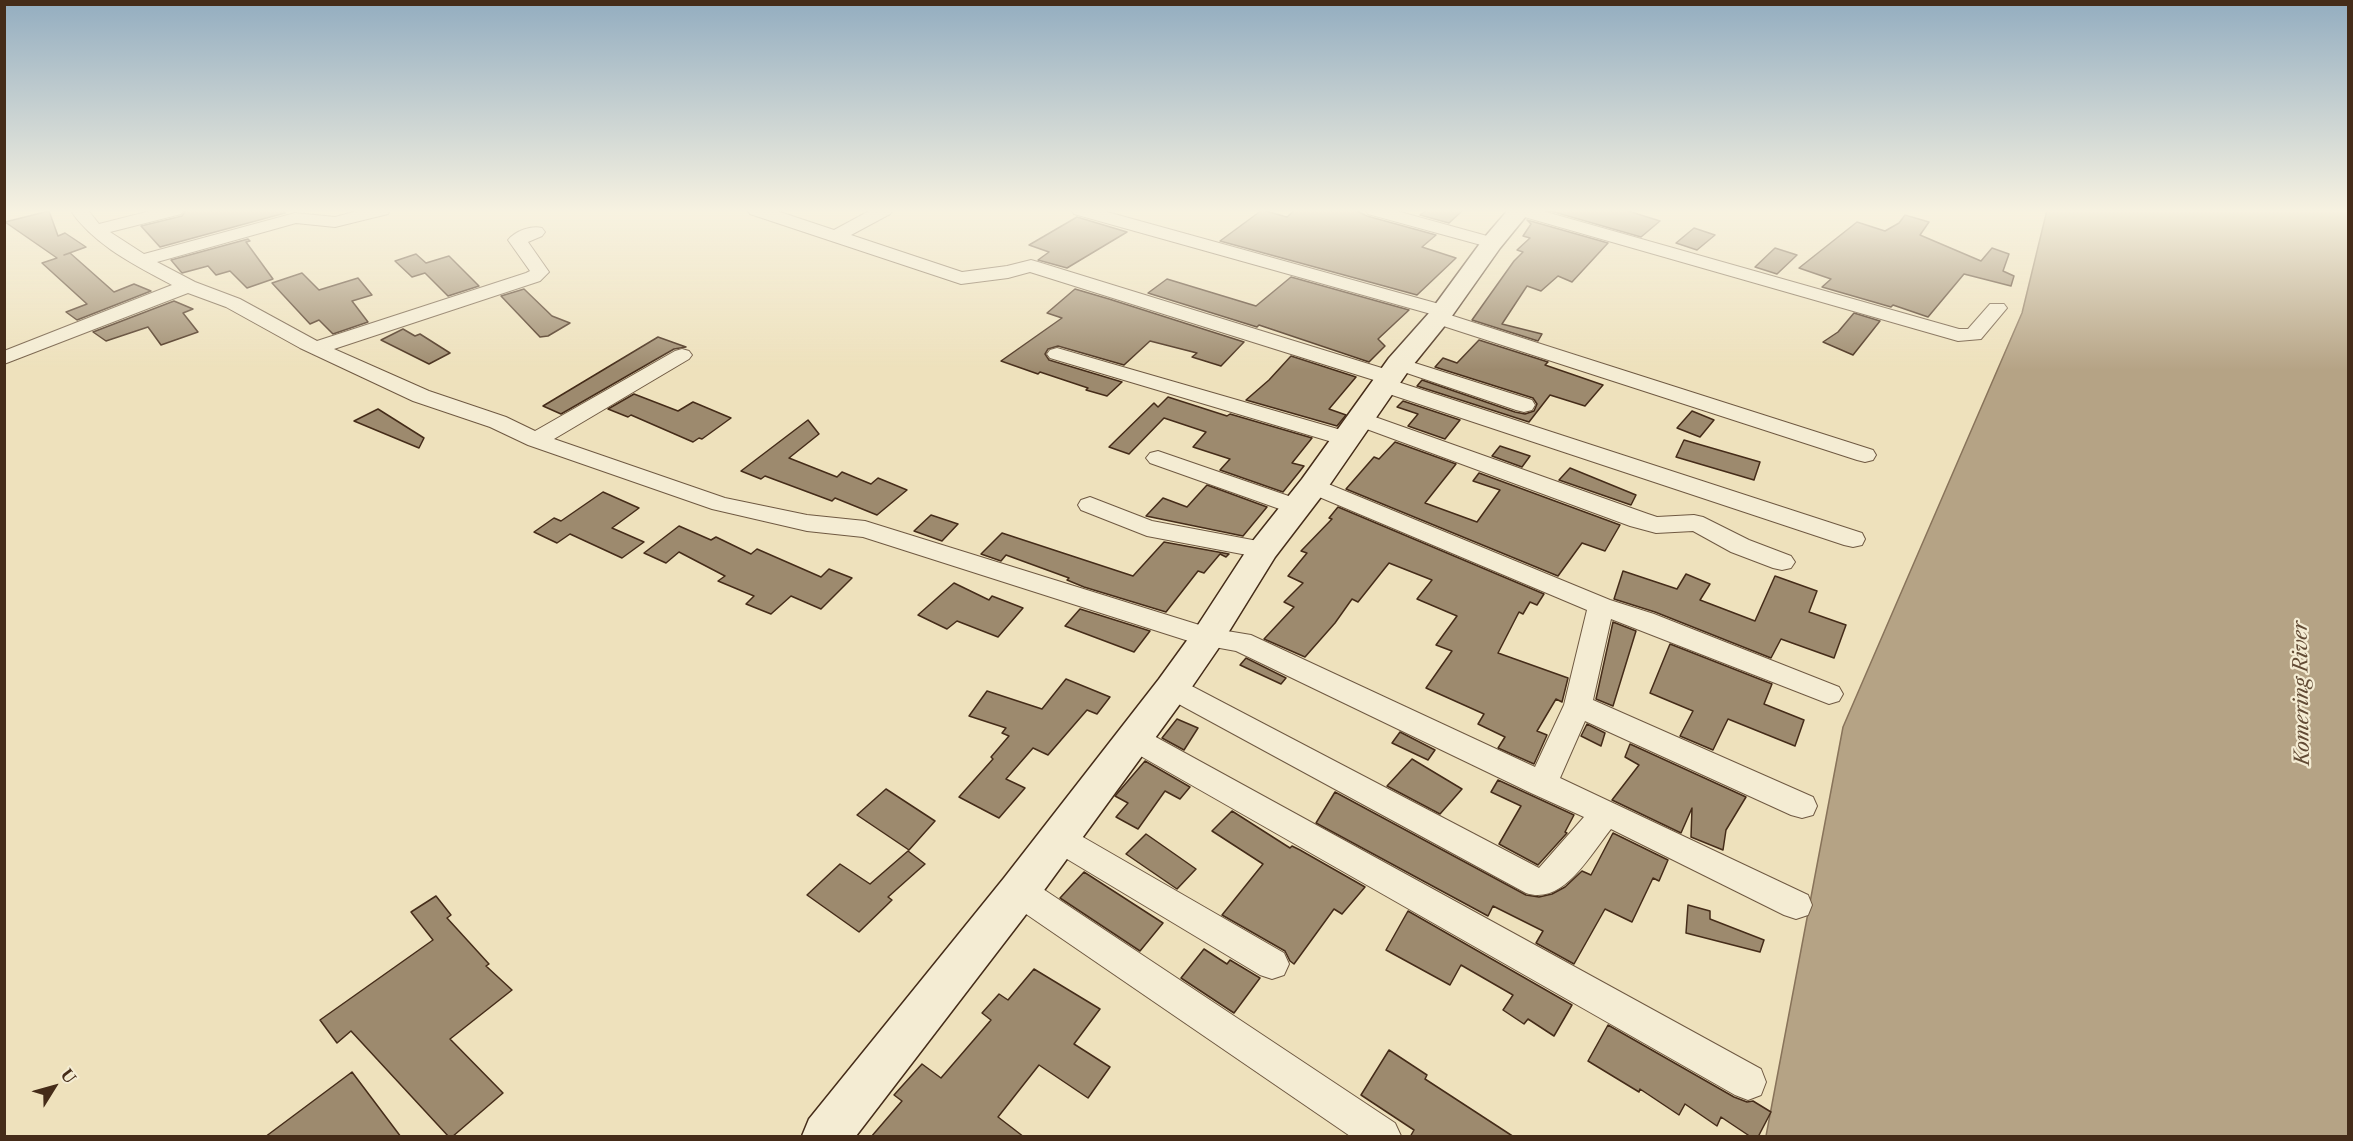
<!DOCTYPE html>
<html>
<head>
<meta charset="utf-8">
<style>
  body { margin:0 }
  #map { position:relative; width:2353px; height:1141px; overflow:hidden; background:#eee1bc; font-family:"Libre Caslon Text",serif }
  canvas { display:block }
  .frame { position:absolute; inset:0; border:6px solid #452c19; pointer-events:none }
  .north { position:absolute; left:24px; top:1057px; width:60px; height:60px; -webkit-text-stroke:4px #f4ecd3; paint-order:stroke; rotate:53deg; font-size:16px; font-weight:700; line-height:24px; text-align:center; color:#452c19 }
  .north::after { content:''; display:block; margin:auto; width:21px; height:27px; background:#452c19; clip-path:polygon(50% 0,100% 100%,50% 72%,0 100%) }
</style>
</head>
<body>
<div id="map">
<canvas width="2353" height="1141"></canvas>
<div class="frame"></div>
<div class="north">U</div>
</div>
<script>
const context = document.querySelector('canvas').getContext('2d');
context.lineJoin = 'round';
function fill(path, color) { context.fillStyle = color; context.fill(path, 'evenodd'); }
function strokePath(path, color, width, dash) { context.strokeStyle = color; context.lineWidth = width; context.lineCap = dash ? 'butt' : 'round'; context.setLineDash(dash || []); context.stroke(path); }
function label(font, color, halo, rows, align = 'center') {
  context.font = font + ' "Libre Caslon Text",serif'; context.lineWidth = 4.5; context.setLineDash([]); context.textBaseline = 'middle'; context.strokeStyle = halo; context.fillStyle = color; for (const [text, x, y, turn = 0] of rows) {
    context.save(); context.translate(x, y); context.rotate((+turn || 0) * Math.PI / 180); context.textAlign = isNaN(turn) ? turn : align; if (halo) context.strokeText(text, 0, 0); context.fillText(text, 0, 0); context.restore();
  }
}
const water = new Path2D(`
  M 2047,210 L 2348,210 L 2348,1136 L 1766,1136 L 1843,727 L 2022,313 Z`);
const building = new Path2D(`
  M 186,210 L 284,210 L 285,213 L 160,247 L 141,226 L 182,216 Z
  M 1262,210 L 1287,217 L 1295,210 L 1355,210 L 1367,216 L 1436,235 L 1422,247 L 1456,258 L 1417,295 L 1220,241 Z
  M 1427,210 L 1463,210 L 1449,223 L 1420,215 Z
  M 1547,210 L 1625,210 L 1660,221 L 1641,237 Z
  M 49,211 L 58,236 L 65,233 L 86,247 L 64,255 L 70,253 L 114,292 L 134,284 L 151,291 L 77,320 L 66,312 L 87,304 L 42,263 L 57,258 L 5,222 Z
  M 1905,215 L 1929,222 L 1920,235 L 1981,261 L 1992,248 L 2009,254 L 2003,271 L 2014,276 L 2011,286 L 1964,274 L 1928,317 L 1893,305 L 1891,307 L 1822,287 L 1831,279 L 1799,268 L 1857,222 L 1885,231 L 1899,223 Z
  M 1077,217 L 1127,232 L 1067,268 L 1038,260 L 1049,252 L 1029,245 Z
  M 1527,220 L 1608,243 L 1572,282 L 1558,276 L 1541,291 L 1527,286 L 1502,324 L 1542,334 L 1538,341 L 1472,320 L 1514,261 L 1523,252 L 1517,250 L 1530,238 L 1523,236 L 1531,224 Z
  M 1694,228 L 1715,235 L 1697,250 L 1676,243 Z
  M 248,239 L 250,241 L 246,242 L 273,279 L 247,288 L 230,271 L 216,275 L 208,266 L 182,273 L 171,260 Z
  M 1775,248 L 1797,255 L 1777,274 L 1755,267 Z
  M 416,254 L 426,263 L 449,256 L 479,286 L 448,296 L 425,273 L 412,277 L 395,261 Z
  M 302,273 L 319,290 L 358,278 L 372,295 L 352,301 L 368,322 L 333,334 L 319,320 L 310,324 L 272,283 Z
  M 1291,277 L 1409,310 L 1378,339 L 1385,346 L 1369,362 L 1259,325 L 1257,327 L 1148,293 L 1167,279 L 1256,306 Z
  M 524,289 L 552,316 L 570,323 L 548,336 L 540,337 L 501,296 Z
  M 1075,289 L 1109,299 L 1244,342 L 1221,366 L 1192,357 L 1197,353 L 1150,341 L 1124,365 L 1058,346 L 1048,349 L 1045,354 L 1049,360 L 1122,382 L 1107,396 L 1086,390 L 1088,388 L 1040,372 L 1038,374 L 1001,361 L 1062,318 L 1047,313 Z
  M 174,301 L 193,309 L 183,313 L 198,332 L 161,345 L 148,327 L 106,341 L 93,332 Z
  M 1854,313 L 1880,321 L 1853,355 L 1823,342 L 1838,332 Z
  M 403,329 L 415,336 L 420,334 L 450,353 L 429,364 L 381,340 Z
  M 658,337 L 686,347 L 674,349 L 561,414 L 543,406 Z
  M 1479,340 L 1548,362 L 1545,365 L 1603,385 L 1585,406 L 1550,395 L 1529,422 L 1417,386 L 1422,380 L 1515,412 L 1525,414 L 1534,411 L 1537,404 L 1533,398 L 1435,367 L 1443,358 L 1457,363 Z
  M 1291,356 L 1356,377 L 1329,409 L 1346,415 L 1337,426 L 1246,400 L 1269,380 Z
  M 634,394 L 678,411 L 693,402 L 731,418 L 702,439 L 699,438 L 693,442 L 631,415 L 628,417 L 608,409 Z
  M 1168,397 L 1227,416 L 1230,414 L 1312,438 L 1292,463 L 1304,466 L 1283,492 L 1220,470 L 1230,459 L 1193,447 L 1206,432 L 1164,418 L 1129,454 L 1109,447 L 1154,403 L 1158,407 Z
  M 1403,401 L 1460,420 L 1445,439 L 1408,426 L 1418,414 L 1397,407 Z
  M 378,409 L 424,438 L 419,448 L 354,421 Z
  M 1692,411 L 1714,420 L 1700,437 L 1677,428 Z
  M 808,420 L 819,434 L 789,458 L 837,477 L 842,472 L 871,484 L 878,478 L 907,490 L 877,515 L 835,498 L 832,501 L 765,476 L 761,479 L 741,471 Z
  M 1684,440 L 1760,462 L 1754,480 L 1676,457 Z
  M 1395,442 L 1456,464 L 1425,503 L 1477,522 L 1500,490 L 1473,481 L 1479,473 L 1620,525 L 1605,551 L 1582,543 L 1558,576 L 1346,489 L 1374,457 L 1379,459 Z
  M 1500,446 L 1530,456 L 1522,467 L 1492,456 Z
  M 1570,468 L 1636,495 L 1631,505 L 1559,480 Z
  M 1207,485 L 1267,507 L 1243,536 L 1146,516 L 1163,498 L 1187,507 Z
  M 603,492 L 639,508 L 612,528 L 644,542 L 622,558 L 570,534 L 557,543 L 534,532 L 554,518 L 561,521 Z
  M 1338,507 L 1544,594 L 1537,605 L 1530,602 L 1523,614 L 1519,612 L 1498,653 L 1568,678 L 1562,702 L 1556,699 L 1537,731 L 1547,735 L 1534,764 L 1498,748 L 1505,737 L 1478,724 L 1484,714 L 1426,688 L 1452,651 L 1436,645 L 1457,616 L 1417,599 L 1432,580 L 1389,563 L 1358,602 L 1352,599 L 1335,623 L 1305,657 L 1264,639 L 1294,607 L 1284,602 L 1303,583 L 1288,576 L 1307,553 L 1301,551 L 1332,519 L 1329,518 Z
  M 931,515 L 958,524 L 942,541 L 914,531 Z
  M 679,526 L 711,540 L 716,537 L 751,554 L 757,549 L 821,577 L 829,569 L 852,578 L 821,609 L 791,596 L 771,614 L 746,604 L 754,596 L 718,581 L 725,576 L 679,552 L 666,563 L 644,553 Z
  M 1002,533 L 1133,576 L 1164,542 L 1229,554 L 1226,557 L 1220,554 L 1204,573 L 1198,571 L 1166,612 L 1084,587 L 1067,580 L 1069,578 L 1006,555 L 1001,561 L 981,554 Z
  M 1623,571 L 1677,589 L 1686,574 L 1710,584 L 1700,600 L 1755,621 L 1775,576 L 1817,591 L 1809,612 L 1846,625 L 1834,658 L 1781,639 L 1771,658 L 1655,612 L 1614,599 Z
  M 954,583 L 989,600 L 992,596 L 1023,608 L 998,637 L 957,621 L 947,629 L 918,615 Z
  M 1080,609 L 1150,631 L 1134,652 L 1065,626 Z
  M 1613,622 L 1636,631 L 1613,706 L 1596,699 Z
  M 1670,644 L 1772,684 L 1764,704 L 1804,720 L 1795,746 L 1728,719 L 1713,750 L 1680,736 L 1693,711 L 1650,693 Z
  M 1246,658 L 1286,678 L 1281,684 L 1240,665 Z
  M 1066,679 L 1110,697 L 1097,714 L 1087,710 L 1048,755 L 1033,748 L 1006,779 L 1025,788 L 999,818 L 959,797 L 993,759 L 991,757 L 1009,736 L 1002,733 L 1006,728 L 969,716 L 987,691 L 1042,709 Z
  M 1177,719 L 1198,728 L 1184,750 L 1162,738 Z
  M 1587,724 L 1605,733 L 1601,746 L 1581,736 Z
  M 1400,732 L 1435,750 L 1428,760 L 1392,743 Z
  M 1630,744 L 1746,797 L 1726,830 L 1723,850 L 1691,837 L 1692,808 L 1681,833 L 1612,800 L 1639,765 L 1625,757 Z
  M 1412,759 L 1462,789 L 1440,814 L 1387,786 Z
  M 1145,761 L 1190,787 L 1180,799 L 1165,791 L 1138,829 L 1116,817 L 1128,803 L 1115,796 Z
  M 1498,780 L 1574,815 L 1565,832 L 1567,833 L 1538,865 L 1499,844 L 1521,806 L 1491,792 Z
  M 886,789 L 935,821 L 909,850 L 857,815 Z
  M 1335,792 L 1526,895 L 1539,897 L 1552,894 L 1565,887 L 1582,871 L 1591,875 L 1613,833 L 1668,860 L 1659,881 L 1653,878 L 1632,922 L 1605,909 L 1574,964 L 1536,943 L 1543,931 L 1493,906 L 1488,916 L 1316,823 Z
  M 1232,811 L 1290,848 L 1292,846 L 1300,850 L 1365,887 L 1342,914 L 1334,909 L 1294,964 L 1290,961 L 1285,951 L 1222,915 L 1263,864 L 1212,831 Z
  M 1146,834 L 1196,869 L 1177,889 L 1126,854 Z
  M 908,851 L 925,864 L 888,897 L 892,900 L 859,932 L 807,895 L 840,864 L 870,884 Z
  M 1084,872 L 1163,923 L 1140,951 L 1060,898 Z
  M 436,896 L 451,915 L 447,918 L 489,964 L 486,966 L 512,990 L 450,1039 L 503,1093 L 452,1137 L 449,1137 L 351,1031 L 337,1043 L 320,1020 L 433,940 L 411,912 Z
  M 1688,905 L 1710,911 L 1710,919 L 1764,940 L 1760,952 L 1686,933 Z
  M 1408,911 L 1572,1005 L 1554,1036 L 1528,1019 L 1524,1024 L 1503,1010 L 1513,995 L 1461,965 L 1450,985 L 1386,950 Z
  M 1204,949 L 1227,964 L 1230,960 L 1260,978 L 1234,1013 L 1181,978 Z
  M 1034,969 L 1100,1009 L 1074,1044 L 1110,1067 L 1088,1098 L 1039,1065 L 998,1117 L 1024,1137 L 871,1137 L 902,1101 L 894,1095 L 922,1064 L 941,1078 L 991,1020 L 982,1013 L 999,994 L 1008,1000 Z
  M 1608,1025 L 1734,1097 L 1747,1102 L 1753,1101 L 1771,1112 L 1758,1137 L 1751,1137 L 1721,1117 L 1717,1126 L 1685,1104 L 1679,1115 L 1640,1089 L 1639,1092 L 1588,1061 Z
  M 1389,1050 L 1427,1075 L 1425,1079 L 1514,1137 L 1410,1137 L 1414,1130 L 1361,1095 Z
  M 352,1072 L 401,1137 L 265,1137 Z`);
const minor = new Path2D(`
  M 70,210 L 88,210 L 99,224 L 154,210 L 184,210 L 181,214 L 110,232 L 144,254 L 295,213 L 335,217 L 361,210 L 391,210 L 388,214 L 335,227 L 296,223 L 157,262 L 195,282 L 240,299 L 317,341 L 526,273 L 530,271 L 508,240 C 515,231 532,225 542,228 L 545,232 L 542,236 L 528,242 L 549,272 L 540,281 L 334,349 L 429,391 L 506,417 L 535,431 L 675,351 L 682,349 L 689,351 L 692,355 L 689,359 L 554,439 L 725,498 L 807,515 L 865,521 L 1209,628 L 1251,635 L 1535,767 L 1564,705 L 1587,610 L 1305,491 L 1301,486 L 1305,481 L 1313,479 L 1321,481 L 1610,600 L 1654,614 L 1839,687 L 1843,694 L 1839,701 L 1829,704 L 1611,619 L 1593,700 L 1813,797 L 1817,806 L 1813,815 L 1802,818 L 1791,815 L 1585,721 L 1560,778 L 1808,895 L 1812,905 L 1808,915 L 1796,919 L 1784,915 L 1611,829 C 1590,855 1563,906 1526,893 L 1162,695 L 1158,688 L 1162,681 L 1172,678 L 1182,681 L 1539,868 L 1584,817 L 1531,793 L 1236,651 L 1198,644 L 863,537 L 807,531 L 712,509 L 528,445 L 490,427 L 413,401 L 300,348 L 226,307 L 188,293 L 4,364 L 4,351 L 172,285 C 135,265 95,246 70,210 Z
  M 747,210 L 774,210 L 834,230 L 871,210 L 893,210 L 890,214 L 851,235 L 962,272 L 1007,266 L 1031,260 L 1038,262 L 1398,373 L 1401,378 L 1398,382 L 1862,533 L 1865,539 L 1862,545 L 1853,547 L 1844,545 L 1377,390 L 1374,385 L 1377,381 L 1030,272 L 1008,278 L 961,284 L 750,214 Z
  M 1071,210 L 1100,210 L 1450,307 L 1453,311 L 1450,315 L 1873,450 L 1876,455 L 1873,460 L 1865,462 L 1857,460 L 1431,322 L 1428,318 L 1431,314 L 1074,214 Z
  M 1365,210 L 1393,210 L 1498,239 L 1501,243 L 1498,247 L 1492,248 L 1368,214 Z
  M 1511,210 L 1539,210 L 1959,329 L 1968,329 L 1990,304 L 2004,304 L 2007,308 L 1981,339 L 1958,341 L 1514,214 Z
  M 1057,348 L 1355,434 L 1358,439 L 1355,444 L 1347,446 L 1339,444 L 1050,358 L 1047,354 L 1050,350 Z
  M 1399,358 L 1532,400 L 1535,405 L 1532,410 L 1524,412 L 1516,410 L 1392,368 L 1389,364 L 1392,360 Z
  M 1361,412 L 1648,514 L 1657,517 L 1694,515 L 1703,517 L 1749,540 L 1791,556 L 1795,562 L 1791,568 L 1782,570 L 1773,568 L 1731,552 L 1693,531 L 1656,533 L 1630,526 L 1353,424 L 1350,419 L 1353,414 Z
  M 1158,451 L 1306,502 L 1309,507 L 1306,512 L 1297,515 L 1288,512 L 1150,463 L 1146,458 L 1150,453 Z
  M 1090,497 L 1152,521 L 1263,542 L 1272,544 L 1276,550 L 1272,556 L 1263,558 L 1147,536 L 1081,510 L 1078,505 L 1081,500 Z
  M 1133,727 L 1143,730 L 1761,1069 L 1766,1082 L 1761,1095 L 1748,1100 L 1735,1095 L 1123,746 L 1118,738 L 1123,730 Z
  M 1058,825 L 1069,829 L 1284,953 L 1289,964 L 1284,975 L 1272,979 L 1260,975 L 1047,847 L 1042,838 L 1047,829 Z
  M 1019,877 L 1031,881 L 1395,1123 L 1401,1136 L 1350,1136 L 1007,901 L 1003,891 L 1007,881 Z`);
const secondary = new Path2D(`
  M 1508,210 L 1531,210 L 1500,248 L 1447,323 L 1409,370 L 1324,493 L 1275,557 L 1220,646 L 1185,697 L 1034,904 L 856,1136 L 802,1136 L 809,1119 L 1004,878 L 1159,679 L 1196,628 L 1252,542 L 1302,479 L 1389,358 L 1429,313 L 1484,238 Z`);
const waterNames = [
  ["Komering River",2302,693,-91]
];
fill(water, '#b5a385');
strokePath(water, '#88735a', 1.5);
fill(building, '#9d8a6e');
strokePath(building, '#452c19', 1.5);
strokePath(minor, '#6f5942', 2);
strokePath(secondary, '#452c19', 3);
fill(minor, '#f4ecd3');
fill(secondary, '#f4ecd3');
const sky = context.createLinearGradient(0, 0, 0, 370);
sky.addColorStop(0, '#93adc0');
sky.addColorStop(0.57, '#f7f2e1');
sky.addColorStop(1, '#f7f2e100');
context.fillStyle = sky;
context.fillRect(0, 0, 2353, 370);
label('italic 20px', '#614a34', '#f4ecd3', waterNames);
</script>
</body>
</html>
